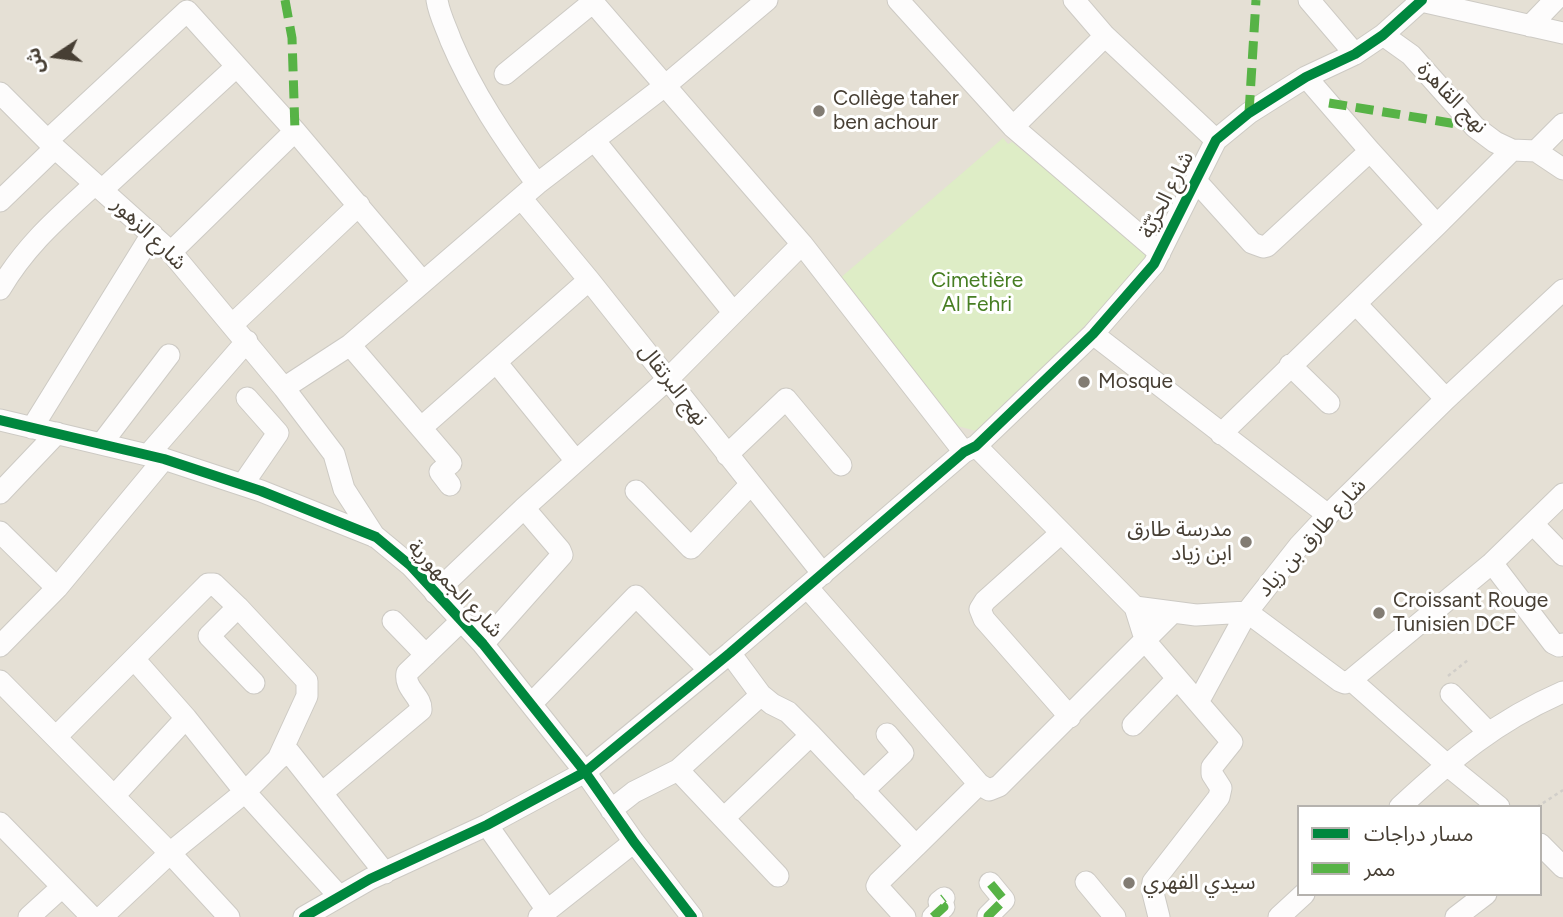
<!DOCTYPE html>
<html>
<head>
<meta charset="utf-8">
<style>
  body { margin:0 }
  #map { position:relative; width:1563px; height:917px; overflow:hidden; background:#f0eee8; font-family:Figtree,"Noto Sans Arabic",sans-serif }
  canvas { display:block }
  .legend { position:absolute; left:1297px; top:805px; width:245px; height:91px; box-sizing:border-box; background:#fff; border:2px solid #b5b2ae; margin:0; padding:9px 12px; list-style:none; font-size:21px; color:#473f34 }
  .legend li { display:flex; align-items:center; gap:14px; height:35px }
  .legend b { width:35px; border:2px solid #b5b2ae }
  .north { position:absolute; left:21px; top:21px; width:70px; height:70px; -webkit-text-stroke:5px #fff; paint-order:stroke; rotate:257deg; font-size:19px; font-weight:700; line-height:28px; text-align:center; color:#473f34 }
  .north::after { content:''; display:block; margin:auto; width:24px; height:32px; background:#473f34; clip-path:polygon(50% 0,100% 100%,50% 72%,0 100%) }
</style>
</head>
<body>
<div id="map">
<canvas width="1563" height="917"></canvas>
<ul class="legend">
<li><b style="height:9px;background:#00873e"></b>مسار دراجات</li>
<li><b style="height:9px;background:#57b346"></b>ممر</li>
</ul>
<div class="north">ش</div>
</div>
<script>
const context = document.querySelector('canvas').getContext('2d');
context.lineJoin = 'round';
function fill(path, color) { context.fillStyle = color; context.fill(path, 'evenodd'); }
function strokePath(path, color, width, dash) { context.strokeStyle = color; context.lineWidth = width; context.lineCap = dash ? 'butt' : 'round'; context.setLineDash(dash || []); context.stroke(path); }
function label(font, color, halo, rows, align = 'center') {
  context.font = font + ' Figtree,"Noto Sans Arabic",sans-serif'; context.lineWidth = 6; context.setLineDash([]); context.textBaseline = 'middle'; context.strokeStyle = halo; context.fillStyle = color; for (const [text, x, y, turn = 0] of rows) {
    context.save(); context.translate(x, y); context.rotate((+turn || 0) * Math.PI / 180); context.textAlign = isNaN(turn) ? turn : align; if (halo) context.strokeText(text, 0, 0); context.fillText(text, 0, 0); context.restore();
  }
}
const residential = new Path2D(`
  M 0,0 L 1563,0 L 1563,917 L 0,917 ZM 1299,807 L 1540,807 L 1540,894 L 1299,894 Z`);
const green = new Path2D(`
  M 1003,138 L 1008,144 L 1012,142 L 1148,253 L 1138,269 L 989,427 L 980,432 L 950,424 L 839,279 Z`);
const path = new Path2D(`
  M 1448,676 L 1468,660
  M 1537,807 L 1563,790`);
const minor = new Path2D(`
  M 437,0 C 439,14 446,27 451,41 C 473,93 504,139 537,184
  M 591,0 L 802,244 L 964,452
  M 898,0 L 1013,127 L 1160,253
  M 1074,0 L 1105,36 L 1216,140
  M 1309,0 L 1355,54
  M 1421,1 L 1563,33
  M 1530,26 L 1555,0
  M 1383,35 L 1411,55 L 1475,127 L 1495,142 L 1512,150 L 1536,151 L 1563,169
  M 505,74 L 593,2
  M 1306,77 L 1370,151
  M 0,93 L 55,148 L 171,252 L 284,388
  M 1013,127 L 1105,36
  M 48,140 L 187,11 L 295,131 L 422,281
  M 594,140 L 733,312
  M 1536,151 L 1563,124
  M 1196,181 L 1252,243 L 1263,247 L 1267,246 L 1370,151 L 1437,225
  M 103,189 L 236,67
  M 521,198 L 589,280 L 823,574
  M 0,201 L 55,148
  M 171,252 L 295,131
  M 0,289 C 27,244 57,219 95,184
  M 1356,304 L 1446,399
  M 233,324 L 359,205
  M 1093,334 L 1328,515
  M 350,345 L 451,463 L 440,472 L 450,485
  M 496,362 L 576,461
  M 1290,365 L 1329,403
  M 0,420 L 164,459 L 261,491 L 376,537 L 411,566 L 483,644 L 585,772 L 634,842 L 692,917
  M 422,427 L 589,280
  M 32,428 L 152,234
  M 1221,434 L 1437,225 L 1512,150
  M 102,443 L 169,355
  M 976,446 L 1135,607 L 1196,615 L 1247,612 L 1299,546 L 1328,515 L 1446,399 L 1563,290
  M 148,455 L 247,341
  M 727,455 L 786,399 L 841,465
  M 243,484 L 278,433 L 247,398
  M 636,491 L 691,548 L 750,485
  M 0,493 L 57,433
  M 1533,524 L 1563,555
  M 0,532 L 57,588
  M 1061,533 L 985,601 L 980,609 L 984,619 L 1070,717
  M 375,537 L 344,489 L 334,454 L 284,388 L 350,345 L 537,184 L 666,85 L 767,0
  M 1492,563 L 1553,643 L 1559,646 L 1563,644
  M 435,593 L 524,508 L 668,379 L 802,244
  M 238,607 L 209,636 L 254,683
  M 1135,607 L 1146,642 L 1232,742 L 1212,767 L 1212,774 L 1221,788 L 1219,797 L 1153,882 L 1152,889 L 1159,917
  M 393,621 L 426,655
  M 483,644 L 562,555 L 560,550 L 524,508
  M 0,646 L 57,588 L 164,459
  M 134,659 L 186,718 L 245,792 L 339,896
  M 1351,680 L 1492,563 L 1563,494
  M 0,681 L 170,853 L 245,792 L 278,759 L 289,752 L 385,873
  M 1451,694 L 1488,732
  M 761,695 L 772,704 L 788,712 L 811,735 L 916,846 L 979,784 L 807,587
  M 1196,698 L 1202,695 L 1247,612 L 1340,681 L 1345,683 L 1351,680 L 1446,764 L 1499,807
  M 532,703 L 636,596 L 708,669
  M 1133,725 L 1177,679
  M 57,736 L 198,594 L 208,584 L 214,584 L 238,607 L 307,681 L 307,696 L 278,759
  M 678,770 L 778,876
  M 979,784 L 989,790 L 999,786 L 1173,612
  M 863,791 L 903,753 L 887,734
  M 323,792 L 421,710 C 422,696 404,689 407,673 L 461,621
  M 115,795 L 186,718
  M 1400,807 C 1453,758 1496,721 1563,692
  M 611,810 L 634,792 L 678,770 L 761,695 L 730,653
  M 724,818 L 811,735
  M 0,823 L 92,917
  M 487,825 L 547,910
  M 1540,844 L 1563,867
  M 1086,882 L 1115,917
  M 29,917 L 62,887
  M 102,917 L 170,853 L 229,917
  M 304,917 L 370,879 L 487,825 L 585,772 L 730,653 L 964,452 L 976,446 L 1093,334 L 1154,264 L 1216,140 L 1249,113 L 1306,77 L 1355,54 L 1383,35 L 1422,0
  M 539,917 L 634,842
  M 905,917 L 877,886 L 879,882 L 916,846
  M 933,917 L 944,907 L 939,902 L 944,898
  M 989,917 L 988,916 L 1004,900 L 990,883
  M 1279,917 L 1304,894
  M 1456,917 L 1486,894`);
const quiet = new Path2D(`
  M 285,0 L 292,38 L 295,131
  M 1329,103 L 1475,127
  M 1249,113 L 1256,0
  M 933,917 L 944,907 L 939,902 L 944,898
  M 989,917 L 988,916 L 1004,900 L 990,883`);
const cycleway = new Path2D(`
  M 0,420 L 164,459 L 261,491 L 376,537 L 411,566 L 483,644 L 585,772 L 634,842 L 692,917
  M 304,917 L 370,879 L 487,825 L 585,772 L 730,653 L 964,452 L 976,446 L 1093,334 L 1154,264 L 1216,140 L 1249,113 L 1306,77 L 1355,54 L 1383,35 L 1422,0`);
const markers = [
  [819,111,7,"#827c73"],
  [1084,382,7,"#827c73"],
  [1246,542,7,"#827c73"],
  [1379,613,7,"#827c73"],
  [1129,883,7,"#827c73"]
];
const streetNames = [
  ["نهج القاهرة",1452,98,46],
  ["شارع الحرّيّة",1167,195,-63],
  ["شارع الزهور",149,234,44],
  ["نهج البرتقال",673,385,52],
  ["شارع طارق بن زياد",1312,538,-48],
  ["شارع الجمهورية",455,589,46]
];
const poiNames = [
  ["Collège taher",833,99],
  ["ben achour",833,123],
  ["Mosque",1098,382],
  ["مدرسة طارق",1232,530,"right"],
  ["ابن زياد",1232,554,"right"],
  ["Croissant Rouge",1393,601],
  ["Tunisien DCF",1393,625],
  ["سيدي الفهري",1143,883]
];
const parkNames = [
  ["Cimetière",977,281],
  ["Al Fehri",977,305]
];
fill(residential, '#e5e0d5');
fill(green, '#deedc6');
strokePath(minor, '#cdcac4', 23);
strokePath(path, '#d1cec9', 2.5, [3.5, 3.5]);
strokePath(minor, '#fdfcfc', 21);
strokePath(quiet, '#57b346', 9, [18, 9]);
strokePath(cycleway, '#00873e', 10);
for (const [x, y, r, color] of markers) { const dot = new Path2D(); dot.arc(x, y, r, 0, 2 * Math.PI); context.fillStyle = color; context.fill(dot); strokePath(dot, '#fff', 2.5); }
label('21px', '#473f34', '#fff', streetNames);
label('21px', '#473f34', '#fff', poiNames, 'left');
label('21px', '#477e23', '#fff', parkNames);
</script>
</body>
</html>
